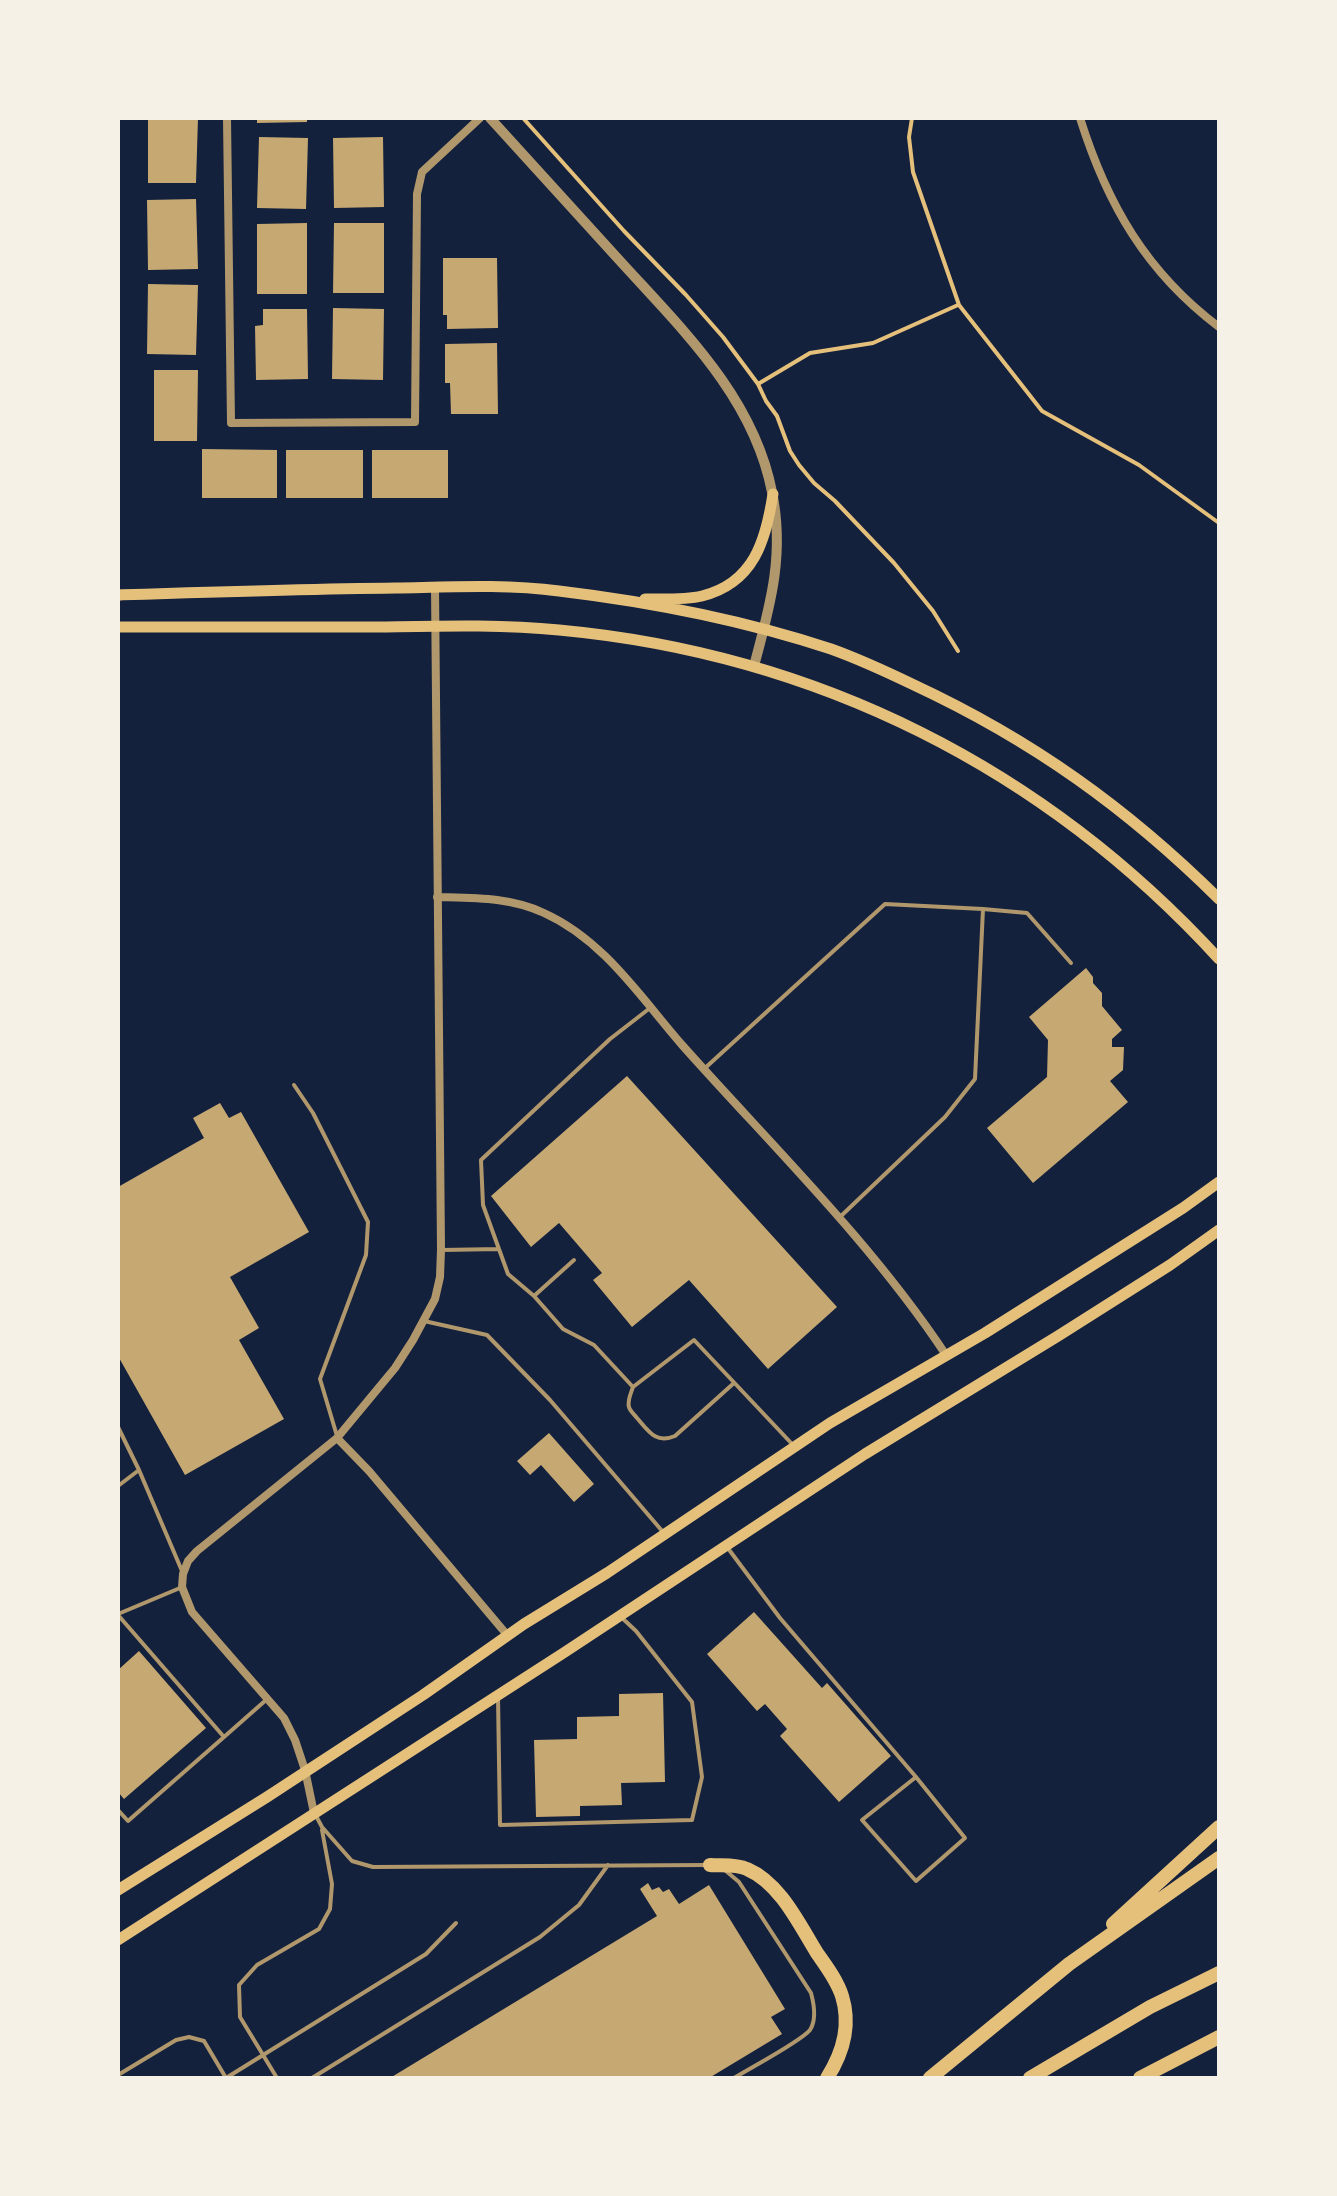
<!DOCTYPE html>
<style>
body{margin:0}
#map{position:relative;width:1337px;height:2196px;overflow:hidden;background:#14213d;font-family:Barlow,sans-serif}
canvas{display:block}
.frame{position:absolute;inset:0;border:120px solid #f6f1e7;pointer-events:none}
</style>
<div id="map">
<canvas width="1337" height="2196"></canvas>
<div class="frame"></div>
</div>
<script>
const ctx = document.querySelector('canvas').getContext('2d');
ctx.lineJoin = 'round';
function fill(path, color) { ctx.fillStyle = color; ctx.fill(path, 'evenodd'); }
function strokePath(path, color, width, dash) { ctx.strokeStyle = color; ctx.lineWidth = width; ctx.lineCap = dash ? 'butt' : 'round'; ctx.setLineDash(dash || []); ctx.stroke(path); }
const building = new Path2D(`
 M148 118H198L196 183H148Z
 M257 118H307V122L257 123Z
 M259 137 308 138 306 209 257 208Z
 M383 137 384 207 334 208 333 138Z
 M196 199 198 269 148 270 147 200Z
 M307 223V294H257V224Z
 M334 223H384V293H333Z
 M443 258H497L498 328 447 329V315H443Z
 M148 284 198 285 196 355 147 354Z
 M333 308 384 309 383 380 332 379Z
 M263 309H307L308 379 256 380 255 326 263 325Z
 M497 343 498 414H451L450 383H445V344Z
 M154 370H198L197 441H154Z
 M202 449 277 450V498H202Z
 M286 450H363V498H286Z
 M372 450H448V498H372Z
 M1086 968 1093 977V983L1102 993V1006L1122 1030 1112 1039V1047H1124L1123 1070 1110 1081 1128 1102 1033 1183 987 1128 1047 1077 1048 1040 1029 1017Z
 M627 1076 837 1307 768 1369 689 1280 632 1327 593 1280 602 1273 559 1223 531 1247 491 1196Z
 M220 1103 229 1118 241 1112 309 1232 230 1277 259 1328 239 1340 284 1419 185 1475 118 1356V1187L204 1138 193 1118Z
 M549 1433 594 1484 574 1502 541 1465 530 1475 517 1461Z
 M754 1612 822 1688 827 1683 891 1756 839 1802 780 1736 787 1729 765 1704 757 1711 707 1654Z
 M139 1651 206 1728 124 1799 118 1792V1670Z
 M663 1693 665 1782 621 1783 622 1805 580 1806V1816L536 1817 534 1740 577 1739V1717L619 1716V1694Z
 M648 1883 652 1890 659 1887 663 1892 669 1889 679 1904 709 1885 785 2009 771 2017 782 2034 709 2078H390L657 1916 640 1889Z`);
const path = new Path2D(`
 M523 118 624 231 686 295 723 337 758 384 766 401 777 416 790 451 799 465 814 483 835 501 894 563 933 611 958 651
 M912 118 909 137 913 172 959 305 1042 411 1139 465 1219 523
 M758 384 810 353 873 343 958 305`);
const service = new Path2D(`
 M983 909 1027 913 1071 963
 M650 1008 610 1039 481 1160 483 1205 508 1274 534 1296 563 1329 594 1345 633 1387 694 1340 793 1445
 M704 1069 885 904 983 909 975 1079 945 1117 841 1216
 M294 1085 313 1113 368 1222 366 1255 320 1379 337 1436
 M442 1250 499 1249
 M534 1296 574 1260
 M424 1321 487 1335 550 1400 663 1532
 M633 1387C631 1393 627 1401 629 1407 630 1411 634 1414 637 1418 649 1432 656 1444 675 1436L734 1383
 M118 1427 139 1470 182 1571
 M118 1486 139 1470
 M727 1547 780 1618 916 1777 862 1820 916 1881 965 1838 916 1777
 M118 1614 180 1588
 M118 1615 224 1737 266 1700
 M498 1697 500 1825 692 1820 702 1777 692 1702 636 1631 621 1617
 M118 1810 128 1821 224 1737
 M315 1814 322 1827 352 1861 373 1867 706 1865
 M726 1871 739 1882 811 1993C814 2004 817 2019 810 2030 800 2042 750 2068 734 2078
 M118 2075 176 2040 189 2037 204 2041 226 2078 426 1954 456 1923
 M277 2078 240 2017 239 1985 257 1965 319 1929 330 1909 332 1884 322 1830
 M312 2078 540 1937 579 1905 608 1865`);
const minor = new Path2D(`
 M227 118 231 423 415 422 417 194 422 172 480 118
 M1080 118C1107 204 1146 272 1219 327
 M437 897C474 898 510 897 544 913 604 940 641 998 683 1046 773 1147 871 1242 946 1355
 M337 1438 369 1471 508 1636
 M314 1813 305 1770 295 1740 284 1718 192 1612 182 1587 183 1574 188 1561 197 1551 337 1438 395 1368 413 1340 435 1299 440 1277 441 1250 435 587`);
const tertiary = new Path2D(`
 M490 118C534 166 577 214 621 262 683 330 754 398 772 492 785 555 770 606 754 666`);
const secondary = new Path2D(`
 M118 595C211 592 303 589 396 588 450 587 505 584 559 591 651 602 743 620 831 649 859 659 887 672 914 685 1032 740 1127 808 1219 899
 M645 599C662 599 685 600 702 596 754 583 766 540 773 494
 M118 627C205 627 291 627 378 627 438 626 499 624 559 630 817 654 1044 768 1219 959
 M118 1890 267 1797 423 1695 524 1624 607 1573 830 1423 985 1333 1183 1208 1219 1182
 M118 1940 565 1652 865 1454 1058 1336 1170 1265 1219 1230`);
const motorway = new Path2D(`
 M710 1865C721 1866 736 1864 747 1869 780 1883 799 1924 817 1953 826 1966 837 1980 842 1996 851 2025 843 2053 827 2078
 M1113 1924 1219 1827
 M930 2078 1069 1964 1219 1858
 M1030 2078 1150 2007 1219 1973
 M1140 2078 1219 2037`);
fill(building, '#c6a872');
strokePath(path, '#e5c07b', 4);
strokePath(service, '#b1986c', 4);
strokePath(minor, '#b1986c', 8);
strokePath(tertiary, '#b1986c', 10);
strokePath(secondary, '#e5c07b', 11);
strokePath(motorway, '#e5c07b', 14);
</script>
